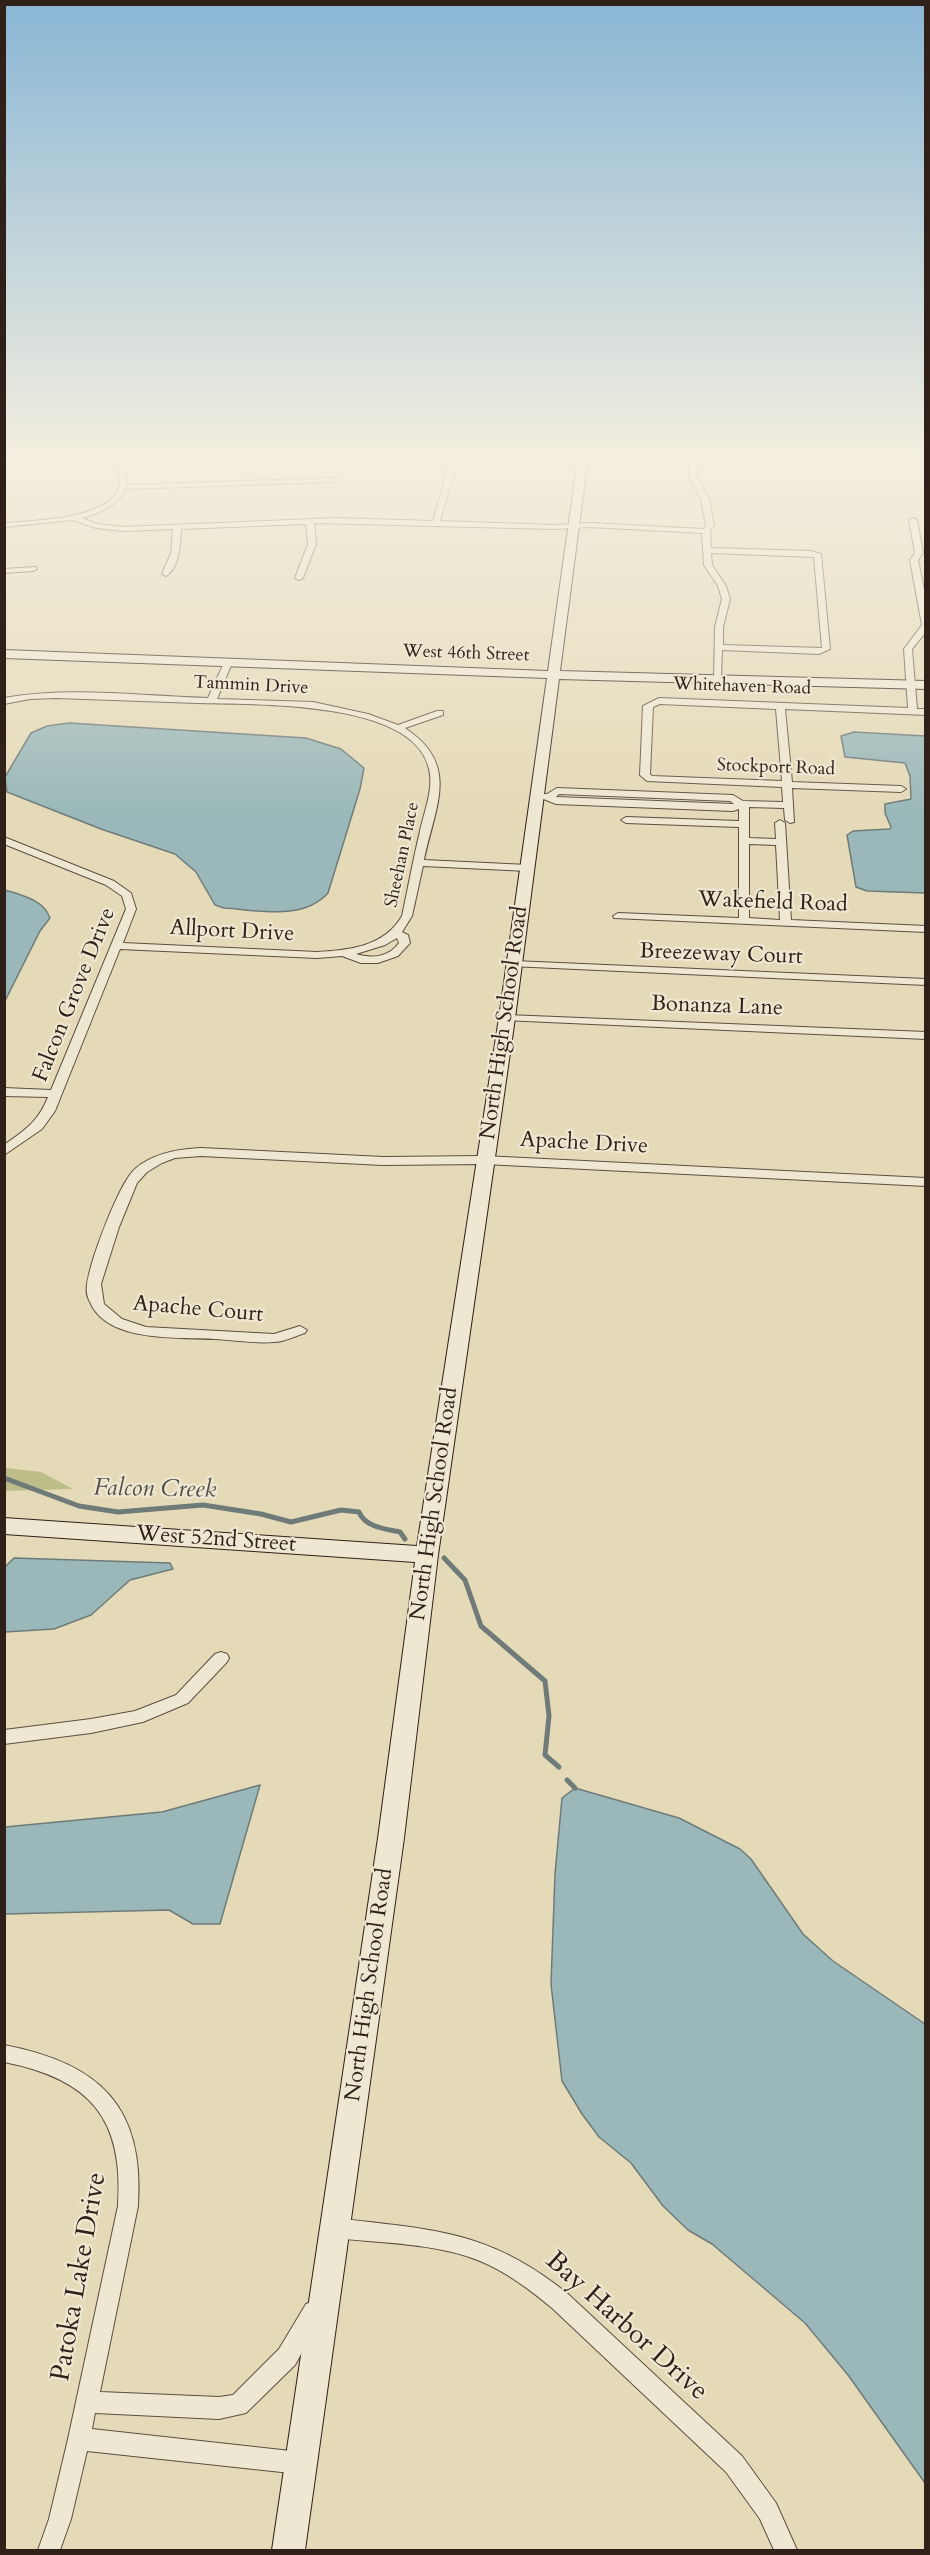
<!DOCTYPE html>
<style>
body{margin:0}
#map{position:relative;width:930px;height:2555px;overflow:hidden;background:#e5dab8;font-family:Cardo,serif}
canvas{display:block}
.frame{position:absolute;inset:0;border:6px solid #2f2019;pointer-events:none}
</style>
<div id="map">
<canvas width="930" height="2555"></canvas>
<div class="frame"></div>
</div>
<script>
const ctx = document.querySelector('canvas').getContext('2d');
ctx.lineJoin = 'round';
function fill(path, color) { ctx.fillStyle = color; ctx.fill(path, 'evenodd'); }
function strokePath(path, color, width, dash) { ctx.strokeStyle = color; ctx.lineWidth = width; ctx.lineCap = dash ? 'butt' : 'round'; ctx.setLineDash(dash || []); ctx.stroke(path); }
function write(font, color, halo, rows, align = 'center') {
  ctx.font = font + ' Cardo,serif'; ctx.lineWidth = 4.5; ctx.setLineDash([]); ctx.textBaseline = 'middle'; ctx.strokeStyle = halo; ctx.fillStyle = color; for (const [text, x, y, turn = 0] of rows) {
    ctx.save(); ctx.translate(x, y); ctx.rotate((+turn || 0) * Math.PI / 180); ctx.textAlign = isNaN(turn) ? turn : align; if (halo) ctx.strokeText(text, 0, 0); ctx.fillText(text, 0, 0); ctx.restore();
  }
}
const green = new Path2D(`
 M5 1468 41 1472 73 1489 5 1491Z`);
const water = new Path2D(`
 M69 723 306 738 341 749 364 768 360 789 328 893C303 921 258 910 224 908L215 905 196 872 175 854 101 829 7 792 5 777 31 733 47 726Z
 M854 732 925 736V893L867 891 856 887 847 835 853 831 890 829 891 827 885 813V804L911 799 910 776 905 763 845 757 841 736Z
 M5 890C21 895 44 900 50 918L40 931 5 1001Z
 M14 1558 170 1563 173 1569 130 1580 91 1615 54 1629 5 1632V1567Z
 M260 1785 220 1924H193L169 1910 5 1914V1827L162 1812Z
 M575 1788 679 1818 740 1849 751 1859 803 1934 833 1961 925 2024V2483L848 2375 805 2323 712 2244 688 2230 663 2206 631 2163 599 2137 582 2114 562 2081 551 1984 555 1874 562 1798Z`);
const stream = new Path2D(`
 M4 1478 79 1506 118 1512 203 1505 261 1514 291 1522 341 1510 359 1512C365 1527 385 1529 400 1532L405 1539
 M444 1558 465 1580 481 1626 545 1681 549 1716 545 1755 559 1767
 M567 1780 575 1788`);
const street = new Path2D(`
 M115 457H123L127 485 333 478 337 480 333 482 126 489C116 506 101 513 82 518L97 524 123 527 337 518 433 521 451 457H459L440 521 554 525 590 523 704 529 706 525 701 499 689 476V457H697V476L709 499 714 525 710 531 711 548 811 551 821 554 830 649 819 654 722 650 721 678 714 680 715 627 722 599 718 586 704 565 702 533 590 527 554 529 314 523 316 544 303 578 299 580 295 578 308 544 306 524 181 529C180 544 180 568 166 576L162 574 171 553 173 529 123 531 96 528 73 520 4 527V523C32 521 106 519 118 490 122 481 117 467 115 457ZM711 553 814 557 822 648 723 645V627L730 599 726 586 712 565Z
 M913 518 917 520 923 553 918 560 926 599V632L912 649 917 709H926V715L785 709 792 782 901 786 906 789 901 792 792 788 794 822 790 823 785 820 784 808 749 807V838L776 839 775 823 780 820 785 823 791 920 926 926V932L614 918 613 916 618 913 739 918V827L626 823 621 820 626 817 739 821V809L733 811 556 804 541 798V794H547L557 788 733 795 743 801 783 802 782 787 647 781 640 775 643 706 659 698 908 708 904 649 922 625 910 560 915 553 909 520ZM660 704 776 709 782 781 652 776 650 774 653 707ZM559 794 730 801 734 804 556 797ZM749 844 776 845 780 920 749 918Z
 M36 567 37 569 33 571 4 573V569Z
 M228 660 232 663 217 699 313 702 368 714 398 725 437 711H443V715L405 728C461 765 435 806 424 860L528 865 533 868 528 871 423 866 412 916 402 932 408 935 410 943 398 956 378 963H361L342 956 317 958 120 949 55 1111 42 1129 4 1155V1145C25 1130 38 1122 48 1097L4 1096V1088L51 1090 126 909 122 896 106 885 4 844V837L114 881 131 893 136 909 123 943 317 952C349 950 384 947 402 916 408 888 413 860 420 831 424 812 434 789 429 769 414 699 252 705 197 703 150 701 103 700 56 698L30 699 4 704V698C69 686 142 696 208 698L224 663ZM397 938 399 943C389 957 372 959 356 954L385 945Z
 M514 961 926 979V985L510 966V962Z
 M507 1015 926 1032V1039L503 1020 501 1018Z
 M201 1148 383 1157 484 1156 926 1178V1186L484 1164 383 1165 201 1156 175 1158 162 1163 147 1172 137 1183 119 1227 101 1284 104 1304 122 1319 146 1327 274 1334 300 1326 307 1330 305 1333C295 1336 284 1342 274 1342 255 1344 234 1340 215 1339 179 1337 107 1343 90 1302 87 1297 86 1290 87 1285 90 1261 119 1182 136 1168 154 1153 179 1149 201 1148Z
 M221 1652 227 1654 229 1658 227 1662 188 1703 143 1722 91 1733 4 1744V1730L91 1719 135 1711 176 1695 215 1654Z
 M4 2045C99 2063 145 2106 138 2206L100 2392 219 2397 233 2395 279 2349 306 2304 314 2301 322 2304 325 2311 295 2365 246 2413 219 2419 95 2413 92 2429 300 2452 308 2455 311 2463 308 2471 300 2474 87 2451 71 2519 60 2550H38L49 2519 68 2439 118 2206C124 2118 90 2079 4 2062Z
 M335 2218C432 2230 488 2229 568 2294L742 2456 776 2503 797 2550H774L760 2519 726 2472 552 2308C530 2290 507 2272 480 2261 435 2243 382 2243 335 2238L328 2235 325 2228 328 2221Z`);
const secondary = new Path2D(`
 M578 457H588L560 671 926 681V689L559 679 515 1018 438 1555 404 1838 305 2550H272L378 1838 415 1562 4 1534V1518L417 1546 499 1018 547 678 4 658V650L548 671Z`);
const farStreetnames = [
 ["West 46th Street",466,654,2],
 ["Tammin Drive",251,686,3],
 ["Whitehaven Road",742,687,2],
 ["Stockport Road",776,768,2],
 ["Sheehan Place",403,855,-78]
];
const streetNames = [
 ["Wakefield Road",773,903,2],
 ["Allport Drive",232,932,3],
 ["Breezeway Court",721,955,2],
 ["Falcon Grove Drive",75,995,-68],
 ["Bonanza Lane",717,1007,2],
 ["North High School Road",505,1023,-82],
 ["Apache Drive",584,1144,3],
 ["Apache Court",198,1310,5],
 ["North High School Road",435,1504,-82],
 ["West 52nd Street",216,1540,4],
 ["North High School Road",370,1985,-82]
];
const waterNames = [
 ["Falcon Creek",155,1490,1]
];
const nearStreetnames = [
 ["Patoka Lake Drive",80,2277,-80],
 ["Bay Harbor Drive",626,2327,42]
];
fill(green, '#bcbd89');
fill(water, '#9ab8b9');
strokePath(water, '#6f7b79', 1.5);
strokePath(stream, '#6f7b79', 5);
strokePath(street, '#5c4e41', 2);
strokePath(secondary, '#2f2019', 2);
fill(street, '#eee7d1');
fill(secondary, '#eee7d1');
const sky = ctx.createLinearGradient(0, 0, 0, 815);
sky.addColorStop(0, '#89b6d5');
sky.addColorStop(0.56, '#f3eedf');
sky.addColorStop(1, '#f3eedf00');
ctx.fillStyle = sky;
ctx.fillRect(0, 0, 930, 815);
write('18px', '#2f2019', '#eee7d1', farStreetnames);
write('22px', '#2f2019', '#eee7d1', streetNames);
write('italic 24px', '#4f4e49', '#eee7d1', waterNames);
write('27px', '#2f2019', '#eee7d1', nearStreetnames);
</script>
